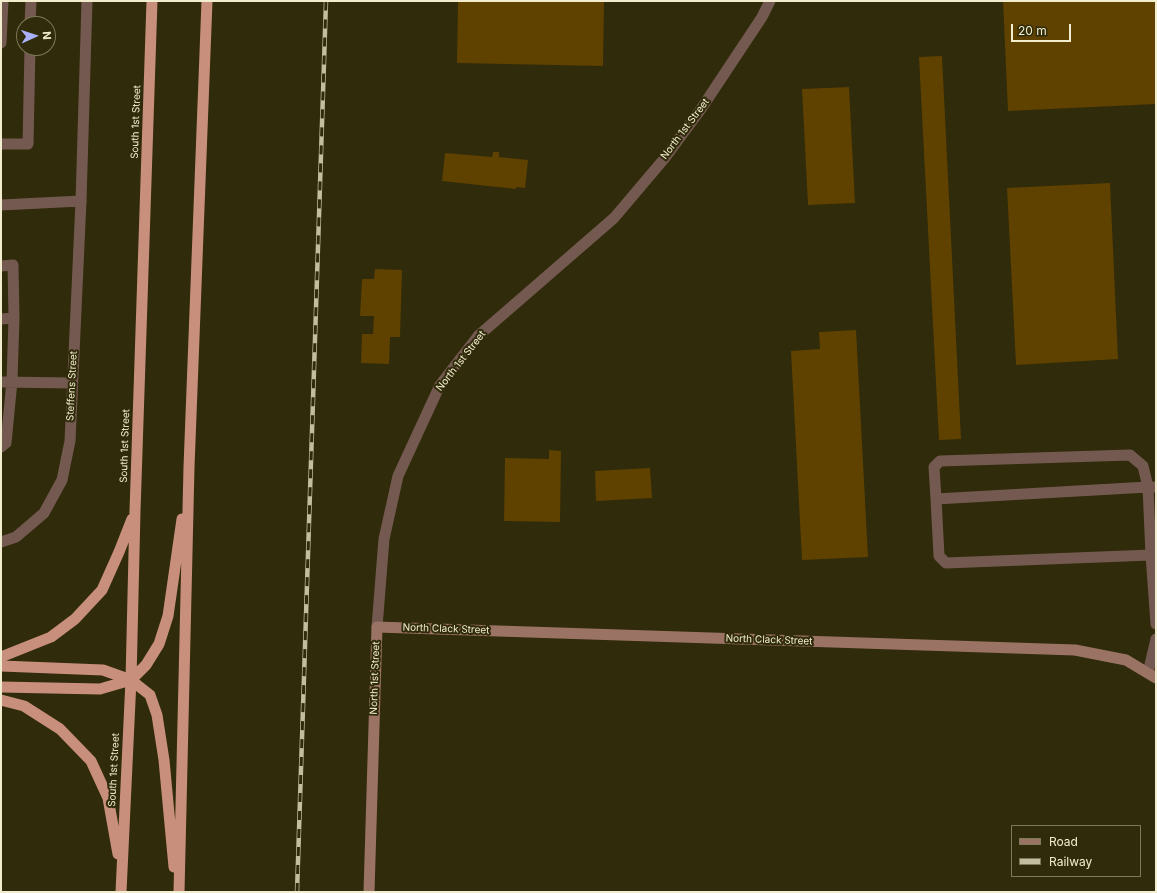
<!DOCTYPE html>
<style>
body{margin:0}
#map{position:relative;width:1157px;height:893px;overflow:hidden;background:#302b0a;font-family:Inter,sans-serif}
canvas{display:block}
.frame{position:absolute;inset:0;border:2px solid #f2edce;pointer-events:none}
.legend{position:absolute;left:1011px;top:825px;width:130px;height:52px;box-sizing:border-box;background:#302b0a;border:1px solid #7e7958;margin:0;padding:5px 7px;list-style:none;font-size:12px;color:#f2edce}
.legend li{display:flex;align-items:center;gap:8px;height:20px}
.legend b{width:20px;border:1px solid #7e7958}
.north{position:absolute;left:16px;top:16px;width:40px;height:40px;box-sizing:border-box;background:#302b0a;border:1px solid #7e7958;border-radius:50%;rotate:87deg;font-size:11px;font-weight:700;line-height:16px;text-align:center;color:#f2edce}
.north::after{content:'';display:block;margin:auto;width:14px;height:18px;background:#a9b0fc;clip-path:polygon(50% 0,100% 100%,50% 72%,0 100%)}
.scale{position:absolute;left:1011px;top:24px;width:60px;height:18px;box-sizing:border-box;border:2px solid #f2edce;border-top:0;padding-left:5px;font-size:12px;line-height:14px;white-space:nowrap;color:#f2edce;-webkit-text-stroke:3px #302b0a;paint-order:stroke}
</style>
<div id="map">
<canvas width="1157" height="893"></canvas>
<div class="frame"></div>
<ul class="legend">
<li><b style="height:5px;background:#9b7365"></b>Road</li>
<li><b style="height:5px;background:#c3be9f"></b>Railway</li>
</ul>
<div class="north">N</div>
<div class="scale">20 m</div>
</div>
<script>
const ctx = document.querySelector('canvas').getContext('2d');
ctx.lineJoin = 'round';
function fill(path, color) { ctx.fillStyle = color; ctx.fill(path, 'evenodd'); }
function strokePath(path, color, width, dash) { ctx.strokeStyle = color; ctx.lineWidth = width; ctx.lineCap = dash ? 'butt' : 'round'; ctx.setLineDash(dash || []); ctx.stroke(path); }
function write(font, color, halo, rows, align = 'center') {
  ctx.font = font + ' Inter,sans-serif'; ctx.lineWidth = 4; ctx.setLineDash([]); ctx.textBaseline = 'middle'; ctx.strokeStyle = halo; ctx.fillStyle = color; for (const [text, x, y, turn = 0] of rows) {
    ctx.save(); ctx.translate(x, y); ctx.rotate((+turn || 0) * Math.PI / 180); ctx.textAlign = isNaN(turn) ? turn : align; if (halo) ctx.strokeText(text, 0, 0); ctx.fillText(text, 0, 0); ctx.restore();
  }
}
const building = new Path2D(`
 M458 1H604L603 66 457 63Z
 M1003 1H1156V104L1008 111Z
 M942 56 961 439 939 440 919 57Z
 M849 87 855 203 808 205 802 89Z
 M493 152H499V157L528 160 525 188 516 187V189L442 181 445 153 492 157Z
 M1110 183 1118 359 1016 365 1007 188Z
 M375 269 402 270 400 337H390L389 364 361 363 362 334H373L374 316H360L362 279H374Z
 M856 330 868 557 802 560 791 351 820 349 819 332Z
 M549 450 561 451 560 522 504 521 505 458 549 459Z
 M650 468 652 498 596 501 595 471Z`);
const service = new Path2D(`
 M30 24 31 1
 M1 43 3 1
 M1 144H28L30 48
 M81 201 87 1
 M1 266 13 265 14 318 12 381 6 443 1 447
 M1 319 14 318
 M1 382 72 383
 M936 499 934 467 940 461 1130 455 1143 466 1148 487H1156
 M1151 555 946 563 939 556 936 499 1148 487 1151 555 1156 624
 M1148 673 1156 639`);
const minor = new Path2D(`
 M1 205 81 201 70 441 62 480 44 513 16 537 1 542`);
const tertiary = new Path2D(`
 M377 627 384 539 398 476 440 385 478 336 614 218 664 159 701 109 762 17 770 1`);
const secondary = new Path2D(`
 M369 892 377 627 1075 650 1126 660 1156 678`);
const trunk = new Path2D(`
 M1 657 51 637 75 619 102 590 119 552 132 519
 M1 666 103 670 131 680 150 695 157 715 164 760 174 867
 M1 687 100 689 131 680 146 665 159 644 168 616 182 519
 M1 700 24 706 60 729 91 761 108 798 118 854
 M121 892 131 680 135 511 152 1
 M179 892 189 467 207 1`);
const rail = new Path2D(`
 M297 892 326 1`);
const streetNames = [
 ["South 1st Street",136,122,-88],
 ["North 1st Street",685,129,-53],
 ["North 1st Street",461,361,-52],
 ["Steffens Street",72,386,-87],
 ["South 1st Street",125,446,-88],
 ["North Clack Street",446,629,2],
 ["North Clack Street",769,640,2],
 ["North 1st Street",375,678,-88],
 ["South 1st Street",114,770,-87]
];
fill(building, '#5f4100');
strokePath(service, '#735950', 11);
strokePath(minor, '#735950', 11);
strokePath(tertiary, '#735950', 11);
strokePath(secondary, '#9b7365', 11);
strokePath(trunk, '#c88f7c', 11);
strokePath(rail, '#c3be9f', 4.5);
strokePath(rail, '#302b0a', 3, [9]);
write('10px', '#f2edce', '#302b0a', streetNames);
</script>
